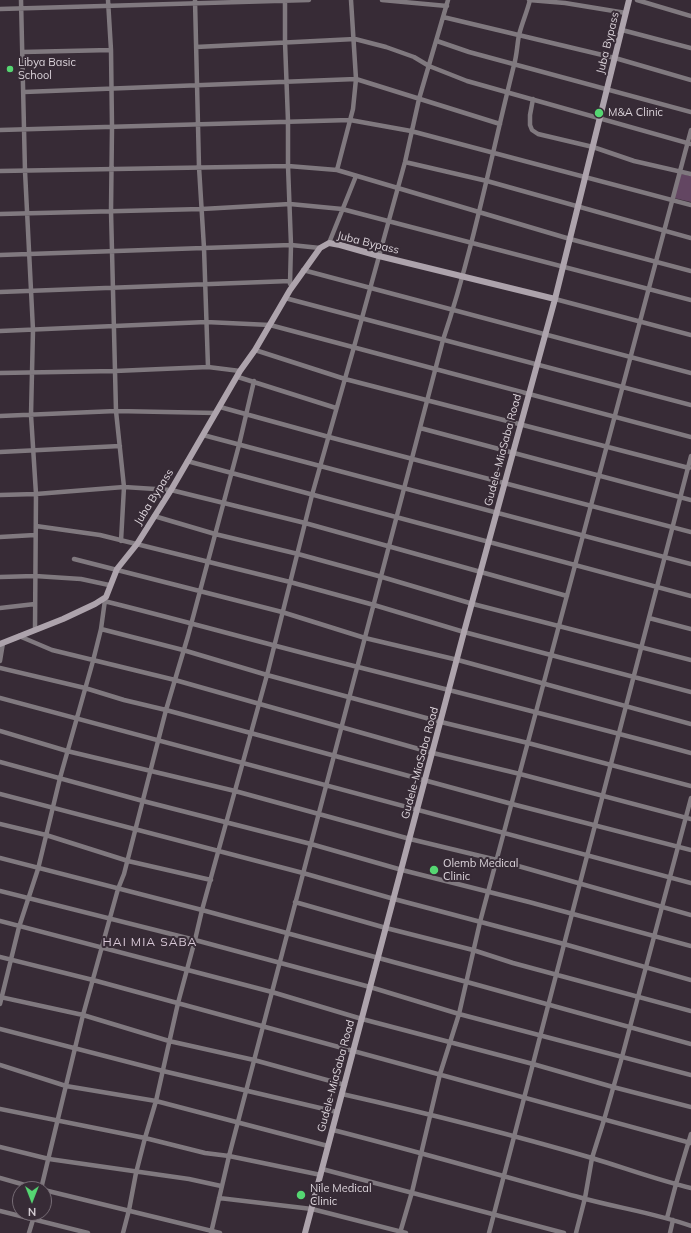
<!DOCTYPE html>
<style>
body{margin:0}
#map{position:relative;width:691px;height:1233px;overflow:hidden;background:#372b36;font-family:Mulish,sans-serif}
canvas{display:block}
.north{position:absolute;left:12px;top:1181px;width:40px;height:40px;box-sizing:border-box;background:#372b36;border:1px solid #796f78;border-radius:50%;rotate:180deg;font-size:11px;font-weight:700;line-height:16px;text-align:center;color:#dcd4db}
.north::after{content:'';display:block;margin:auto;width:14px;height:18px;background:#55d672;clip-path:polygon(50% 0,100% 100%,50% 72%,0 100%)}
</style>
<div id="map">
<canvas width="691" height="1233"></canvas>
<div class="north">N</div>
</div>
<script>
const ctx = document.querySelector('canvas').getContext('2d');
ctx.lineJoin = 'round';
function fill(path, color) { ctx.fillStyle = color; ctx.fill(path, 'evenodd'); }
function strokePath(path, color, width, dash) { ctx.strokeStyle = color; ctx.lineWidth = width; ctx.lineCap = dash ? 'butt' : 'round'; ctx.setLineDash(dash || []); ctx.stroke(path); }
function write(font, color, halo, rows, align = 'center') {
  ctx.font = font + ' Mulish,sans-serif'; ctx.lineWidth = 4; ctx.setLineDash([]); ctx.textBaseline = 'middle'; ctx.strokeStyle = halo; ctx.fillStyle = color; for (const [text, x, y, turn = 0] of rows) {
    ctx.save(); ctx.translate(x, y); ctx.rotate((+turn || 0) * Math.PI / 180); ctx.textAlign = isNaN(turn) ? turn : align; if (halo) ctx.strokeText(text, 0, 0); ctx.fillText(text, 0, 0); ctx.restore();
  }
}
const green = new Path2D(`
 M681 174 691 176V202L674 198Z`);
const street = new Path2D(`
 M21 0 25 171 33 330 31 415 36 494 35 630
 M108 0 111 50 112 127 111 211 116 411 124 487 121 541
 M195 0 199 167 204 248 208 367
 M382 0 447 6
 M529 0 565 3 626 13
 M637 0 691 16
 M285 2V42L288 121V166L291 245 290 284
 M0 9 309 0
 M443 17 615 58 691 80
 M622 30 691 48
 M437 41 469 52 691 112
 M196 47 355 39 386 47 414 57 429 66 467 81 691 144
 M23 52 111 50
 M24 92 356 79 500 124
 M533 99 530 115V125L532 130 538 134 593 147 634 161 691 174
 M0 130 350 120 411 131 691 205
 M405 162 487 181 691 238
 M337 170 353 109 356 79 351 0
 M0 171 288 166 337 170 570 239 691 271
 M0 214 202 209 290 204 342 209 691 300
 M329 243 356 176
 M0 255 291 245 320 248
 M303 270 691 373
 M0 292 290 281
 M285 298 691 405
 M555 299 691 335
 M0 331 206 322 270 325 691 437
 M255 350 345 379 689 468
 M0 373 115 371 208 367 240 371
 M238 377 336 408
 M220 407 329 437 691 532
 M0 416 116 411 216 413
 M420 428 691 500
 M203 435 691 564
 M0 452 120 446
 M187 461 691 596
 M0 495 36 494 124 487 171 490 305 523 567 596
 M154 516 215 534 298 554 382 577 473 604 691 660
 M36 526 100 535 290 582 374 605 464 632 691 692
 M0 537 35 535
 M74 559 282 612 365 638 458 660 691 724
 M0 577 35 576 81 579 109 585
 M104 601C189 622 273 646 358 667 469 695 580 723 691 753
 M0 608 35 604
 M649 618 691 629
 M101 629 183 650 267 675 441 722 528 743 691 786
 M19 636 52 650 175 680 433 753 520 774 691 819
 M0 661 3 643
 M0 668 85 688 124 700 166 710 512 804 691 850
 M0 698 691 883
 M0 731 67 751 235 791 410 839 497 860 691 915
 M0 762 143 801 311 844 402 870 529 902 691 946
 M0 794 303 873 394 899 564 944 691 980
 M0 824 46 835 128 861 211 880
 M0 858 202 910 467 982 691 1044
 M0 891 195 940 370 987 459 1014 691 1075
 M295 902 386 928 473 950 513 963 691 1011
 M0 921 272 992 362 1019 533 1064 613 1087 691 1107
 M0 957 93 980 691 1143
 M0 997 83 1015 169 1041 254 1060 345 1085
 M0 1004 19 927 38 869 60 778 93 661 101 629 105 600
 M0 1029 163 1071 337 1112
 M0 1065 66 1086 156 1101 328 1146
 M342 1094C426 1113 510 1134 592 1158 625 1168 657 1180 691 1188
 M0 1109 145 1138 205 1153 229 1156 321 1175
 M333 1130C416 1151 499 1175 582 1198 618 1208 655 1213 691 1226
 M0 1147 49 1159 189 1179 221 1186
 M322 1169 564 1233
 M0 1178 39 1189
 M41 1189 83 1015 118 889 124 874 166 710 188 636 239 445 254 381
 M44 1190 220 1233
 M219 1198 312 1209 406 1233
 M0 1211 88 1233
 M667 1218 676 1184 691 1134
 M29 1233 35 1213
 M123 1233 129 1210 136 1173 145 1138 156 1101 178 1003 195 940 202 910 267 675 312 495 354 347 405 162 419 99 448 0
 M211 1233 229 1156 443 340C473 250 491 157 514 65 517 55 517 45 519 35 522 23 527 12 530 0
 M400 1233 412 1192 440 1074 459 1014 480 922 691 130
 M489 1233 691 456
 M576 1233 585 1198 592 1158 604 1120 622 1057 691 798
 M670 1233 673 1220`);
const secondary = new Path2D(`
 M0 644 63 619 95 604 106 597 117 569 137 544 171 490 240 371 255 350 290 290 320 248 329 243 340 245 379 256 555 299
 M305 1233 464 632 555 299 629 0`);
const markers = [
 [10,69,4,"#55d672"],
 [599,113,5,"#55d672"],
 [434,870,5,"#55d672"],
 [301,1195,5,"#55d672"]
];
const streetNames = [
 ["Juba Bypass",608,43,-76],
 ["Juba Bypass",368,243,14],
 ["Gudele-MiaSaba Road",503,450,-75],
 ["Juba Bypass",154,497,-58],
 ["Gudele-MiaSaba Road",420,763,-75],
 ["Gudele-MiaSaba Road",336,1076,-75]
];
const poiNames = [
 ["Libya Basic",18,63],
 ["School",18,76],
 ["M&A Clinic",608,113],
 ["Olemb Medical",443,864],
 ["Clinic",443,877],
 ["Nile Medical",310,1189],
 ["Clinic",310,1202]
];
const neighbourhoodNames = [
 ["HAI MIA SABA",150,942]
];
fill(green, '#634662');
strokePath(street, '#80797f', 4.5);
strokePath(secondary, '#ada3ac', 6);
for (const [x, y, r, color] of markers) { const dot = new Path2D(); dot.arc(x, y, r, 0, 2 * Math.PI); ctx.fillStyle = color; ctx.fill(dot); strokePath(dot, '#372b36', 1.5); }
write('11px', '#dcd4db', '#372b36', streetNames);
write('11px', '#dcd4db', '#372b36', poiNames, 'left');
ctx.letterSpacing = '1px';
write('12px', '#d8c8d7', '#372b36', neighbourhoodNames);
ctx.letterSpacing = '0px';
</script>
